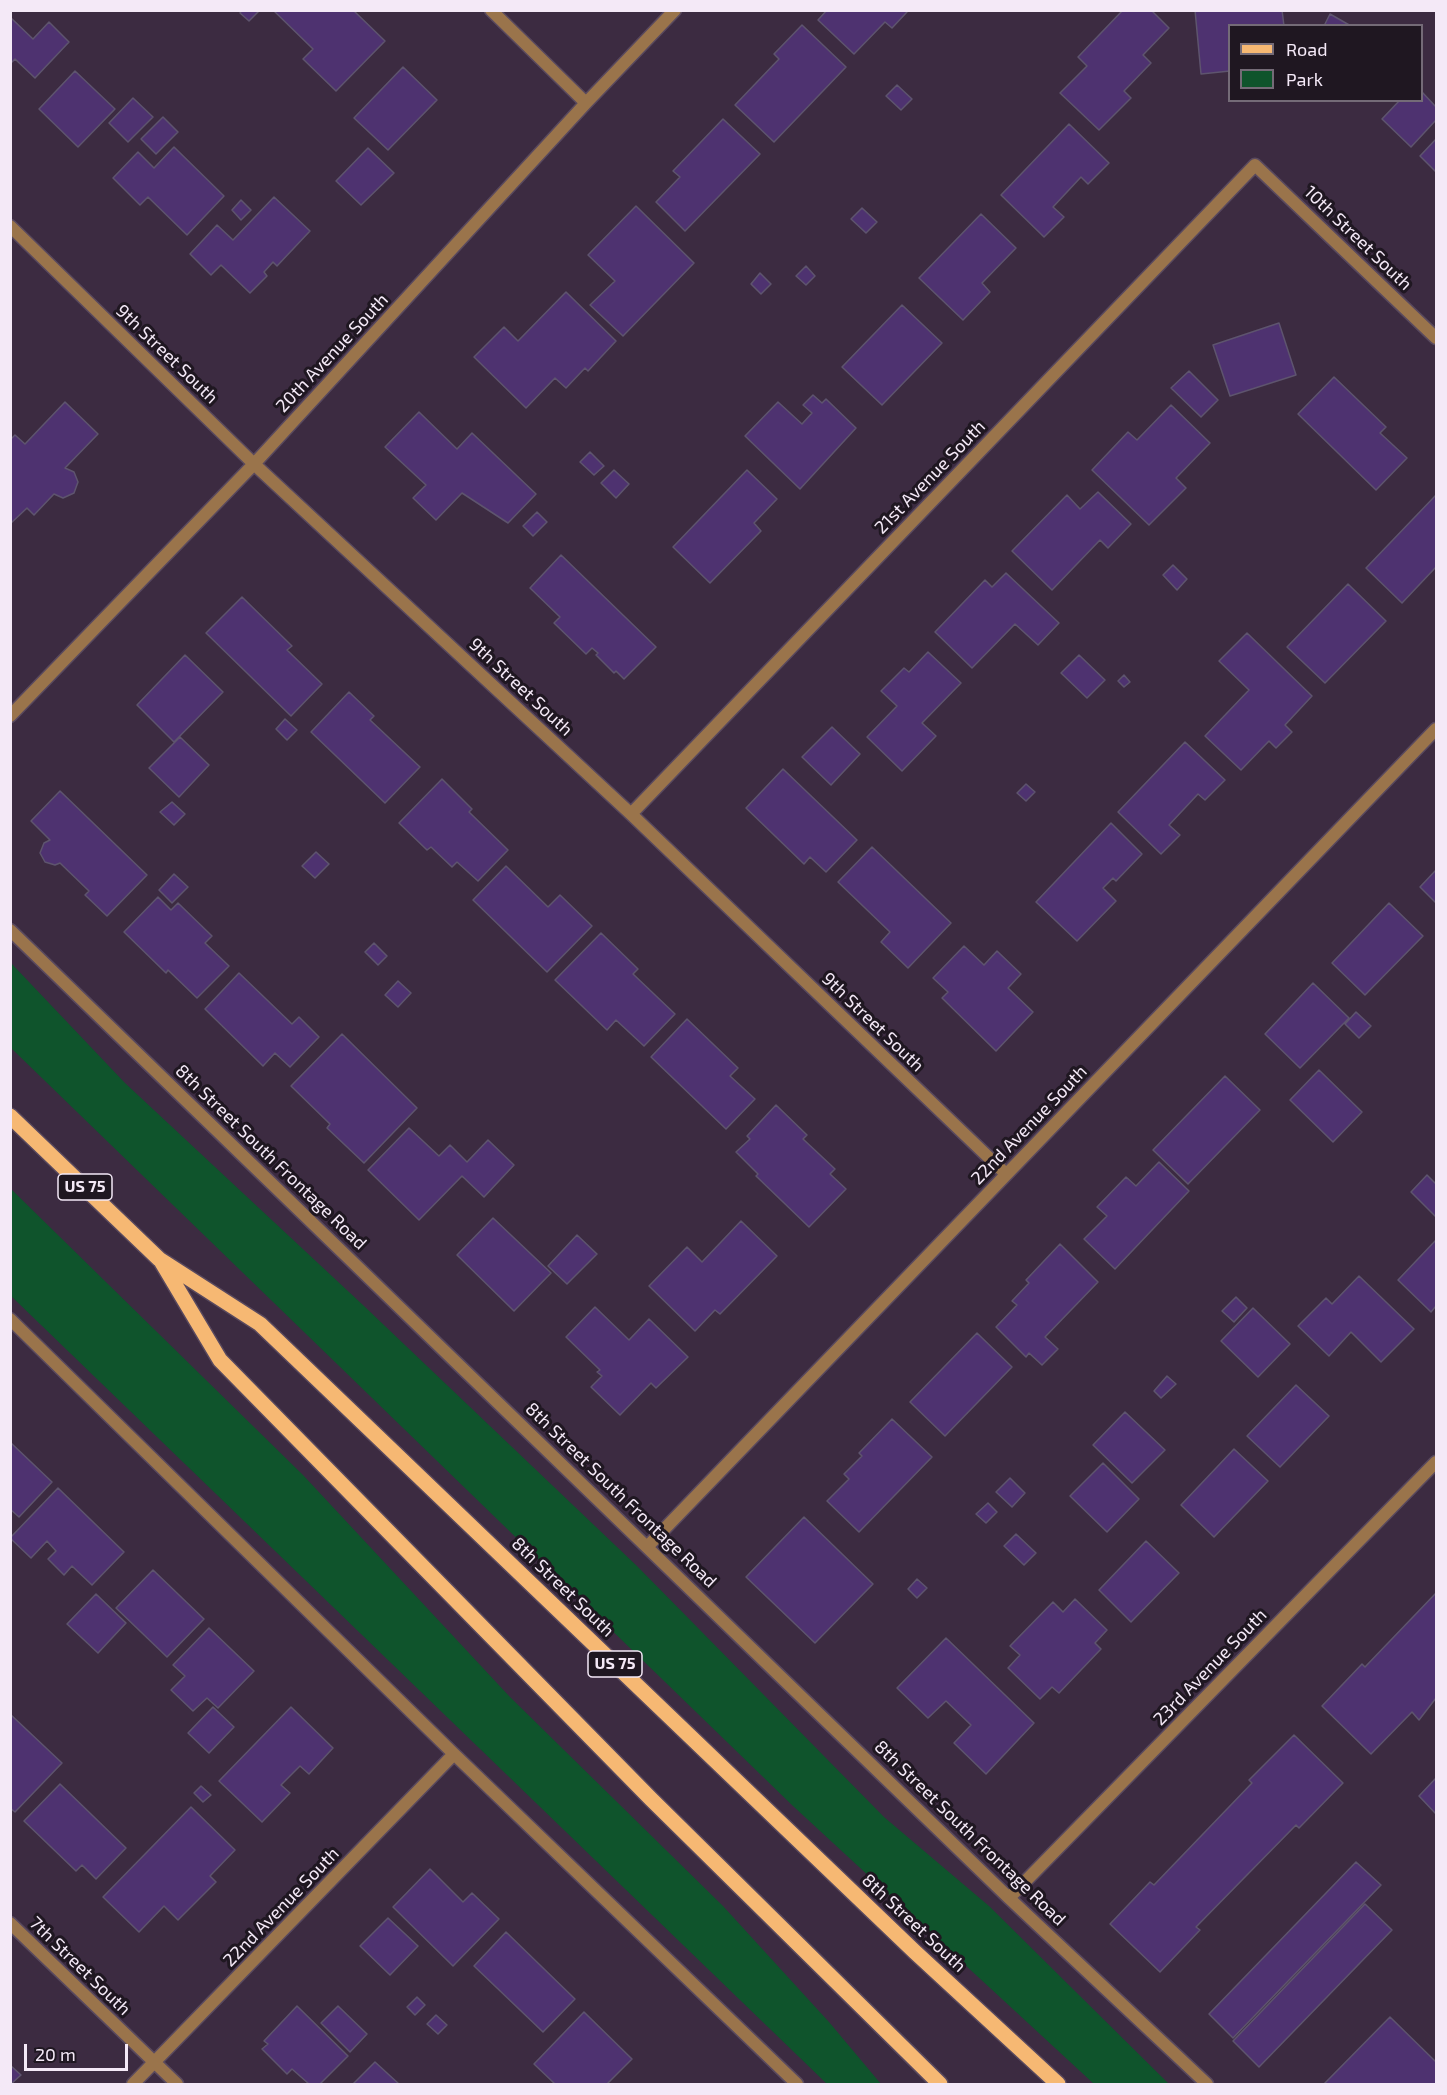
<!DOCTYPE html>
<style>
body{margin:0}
#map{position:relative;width:1447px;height:2095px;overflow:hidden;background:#3c2b41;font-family:"Exo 2",sans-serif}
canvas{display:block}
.frame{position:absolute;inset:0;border:12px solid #f4e9f7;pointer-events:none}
.legend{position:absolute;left:1228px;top:24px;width:195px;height:78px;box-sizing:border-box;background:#1f1721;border:2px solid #746b77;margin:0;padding:8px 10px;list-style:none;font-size:18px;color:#f4e9f7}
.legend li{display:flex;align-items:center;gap:12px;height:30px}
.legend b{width:30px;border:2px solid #746b77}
.scale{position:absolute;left:24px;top:2044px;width:104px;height:27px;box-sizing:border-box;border:3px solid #f4e9f7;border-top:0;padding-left:8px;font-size:18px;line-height:21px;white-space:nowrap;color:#f4e9f7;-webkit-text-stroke:4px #1f1721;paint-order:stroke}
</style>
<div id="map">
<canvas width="1447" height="2095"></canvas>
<div class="frame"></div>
<ul class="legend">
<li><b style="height:8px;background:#f6b873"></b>Road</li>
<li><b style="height:16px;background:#0f542c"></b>Park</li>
</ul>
<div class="scale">20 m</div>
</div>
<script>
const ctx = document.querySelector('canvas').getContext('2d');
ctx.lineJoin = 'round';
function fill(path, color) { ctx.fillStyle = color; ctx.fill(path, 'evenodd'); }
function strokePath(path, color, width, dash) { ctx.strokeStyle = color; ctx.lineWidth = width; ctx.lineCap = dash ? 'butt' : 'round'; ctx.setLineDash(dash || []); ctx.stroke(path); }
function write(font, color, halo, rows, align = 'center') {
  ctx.font = font + ' "Exo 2",sans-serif'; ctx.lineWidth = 6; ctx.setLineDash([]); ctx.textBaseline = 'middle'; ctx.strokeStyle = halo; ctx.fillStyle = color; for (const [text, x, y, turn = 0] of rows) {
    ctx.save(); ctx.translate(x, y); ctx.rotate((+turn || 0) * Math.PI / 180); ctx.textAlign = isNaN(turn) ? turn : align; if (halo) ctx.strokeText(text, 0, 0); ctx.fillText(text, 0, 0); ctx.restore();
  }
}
const green = new Path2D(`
 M11 963 125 1083 364 1306 637 1566 884 1817 989 1906 1169 2084H1094L793 1806 11 1048Z
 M11 1189 303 1475 510 1697 723 1906 829 2022 881 2084H827L11 1296Z`);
const building = new Path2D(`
 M242 10H258L259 11 249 21 240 13Z
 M273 10H353L385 41 336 91 303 59 313 49Z
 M827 10H906L907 12 892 28 885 22 854 54 818 20Z
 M1123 10H1151L1169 28 1143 55 1151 63 1124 91 1131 98 1099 130 1060 93 1087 66 1078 57Z
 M1195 10H1282L1284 26H1230V71L1201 74Z
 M1330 14 1351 26H1324Z
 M10 17 33 39 49 22 69 42 35 78 15 59 10 64Z
 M802 25 846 67 774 142 735 105 779 59 774 54Z
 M403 67 437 100 388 150 354 118Z
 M75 71 115 109 78 147 39 109Z
 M897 85 912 99 901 110 886 96Z
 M1422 92 1436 107V120L1411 147 1382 119 1400 100H1422Z
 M133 98 153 117 128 142 109 123Z
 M163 117 178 132 156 154 141 139Z
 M723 119 760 154 685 231 656 202 680 177 673 171Z
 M1069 124 1109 163 1088 184 1081 177 1053 207 1064 217 1044 237 1001 195Z
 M1436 139V172L1420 156Z
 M174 147 224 196 187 235 148 197 140 205 113 178 138 152 154 168Z
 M368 148 394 173 361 205 336 181Z
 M274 197 310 231 277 266 273 262 264 272 267 276 250 293 221 265 211 275 190 254 217 225 233 240Z
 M241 200 251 210 241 220 232 210Z
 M636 206 694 263 623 336 590 305 615 281 588 255Z
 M862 208 877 222 866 233 851 219Z
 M981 214 1016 248 982 283 990 292 963 320 919 278Z
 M806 266 815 276 806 285 796 276Z
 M760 273 771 284 761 294 751 284Z
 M566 292 616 341 588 371 585 368 566 388 555 378 526 408 474 357 504 327 518 341Z
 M902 305 942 343 882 405 842 367Z
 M1279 323 1296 375 1230 396 1213 345Z
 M1189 371 1218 400 1201 417 1171 388Z
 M1334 377 1386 427 1380 433 1407 458 1376 490 1298 414Z
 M813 395 822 403 826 399 856 428 800 489 745 436 778 402 802 424 812 413 803 405Z
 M65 402 98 434 65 468 74 472 78 482 74 493 63 498 54 494 34 515 27 508 10 524V440L15 435 25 444Z
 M1171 405 1210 443 1176 478 1186 488 1149 525 1092 470 1128 432 1137 440Z
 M419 412 457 449 472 433 536 494 508 523 462 493 436 520 413 498 426 485 385 447Z
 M590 452 604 466 594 475 580 462Z
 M614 470 629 484 616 498 601 483Z
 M747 470 777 499 754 523 761 531 710 583 673 547Z
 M1098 492 1131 524 1108 548 1100 540 1052 590 1012 551 1067 495 1080 509Z
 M1436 495V567L1402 603 1366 568Z
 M537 512 547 522 533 536 523 526Z
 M561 555 656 647 624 679 616 671 614 673 596 655 598 653 592 648 586 654 554 623 560 617 530 588Z
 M1173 565 1187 579 1177 590 1163 575Z
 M1006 573 1059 623 1038 645 1015 624 972 668 935 632 985 580 992 587Z
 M1348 584 1386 621 1325 683 1287 647Z
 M242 597 292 646 287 650 322 684 291 716 206 633Z
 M1247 633 1312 696 1285 725 1292 732 1276 748 1269 741 1241 770 1205 736 1249 690 1219 661Z
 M928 652 961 683 922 723 936 736 902 771 867 737 897 706 881 691 904 668 909 672Z
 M185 655 223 692 174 742 137 705Z
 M1079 655 1105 680 1087 698 1061 673Z
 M1124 675 1130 682 1124 687 1118 681Z
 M349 692 374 716 370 720 420 767 385 803 311 732Z
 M285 719 297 730 287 740 276 729Z
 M832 727 860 754 831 785 802 757Z
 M180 737 209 765 179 797 149 768Z
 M1185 742 1225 780 1205 800 1198 794 1169 825 1180 835 1161 854 1118 812Z
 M783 769 857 840 826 872 810 857 804 864 746 808Z
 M442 779 472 809 469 812 508 850 478 881 457 862 452 867 431 847 427 850 399 823Z
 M1026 784 1035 792 1026 801 1017 793Z
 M60 791 147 875 107 916 85 895 89 891 60 863 55 865 45 862 40 853 44 843 50 840 31 821Z
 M172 802 185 814 174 825 160 812Z
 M1111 823 1142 854 1116 881 1113 878 1103 888 1116 901 1077 941 1036 902Z
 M872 847 951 923 908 968 881 942 890 932 838 882Z
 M316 852 329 864 315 878 302 866Z
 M506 866 548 907 560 895 592 926 547 972 473 900Z
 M1436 870V903L1420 887Z
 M174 874 188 887 172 903 159 890Z
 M158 897 171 910 178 903 212 936 205 943 229 966 197 998 168 970 166 973 124 932Z
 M1389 903 1423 936 1365 995 1332 963Z
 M601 933 638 969 633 974 675 1014 644 1046 616 1020 607 1030 555 980Z
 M374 943 387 956 378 965 365 952Z
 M964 946 984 965 997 951 1021 974 1008 988 1033 1012 996 1051 942 998 948 992 933 978Z
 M239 973 292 1024 299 1017 319 1037 290 1067 275 1053 263 1066 205 1009Z
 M398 981 411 993 398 1007 385 995Z
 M1313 983 1349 1018 1300 1068 1265 1034Z
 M1356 1012 1371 1026 1359 1038 1345 1024Z
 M687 1019 738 1068 730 1076 755 1099 726 1129 651 1057Z
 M342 1034 417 1108 364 1163 327 1128 330 1124 291 1086Z
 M1319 1070 1362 1112 1333 1142 1290 1100Z
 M1225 1076 1260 1110 1188 1184 1153 1150Z
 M776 1105 807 1135 803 1139 835 1169 830 1174 846 1189 809 1227 756 1176 758 1174 736 1152 750 1139 747 1136Z
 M409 1128 439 1156 450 1145 467 1162 488 1140 514 1165 484 1197 462 1176 419 1220 368 1170Z
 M1159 1162 1189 1191 1115 1269 1084 1239 1107 1216 1097 1207 1126 1177 1136 1186Z
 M1427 1175 1436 1184V1217L1411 1192Z
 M493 1218 551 1273 514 1311 457 1255Z
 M741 1221 777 1256 720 1314 715 1310 695 1331 649 1286 687 1247 702 1262Z
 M577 1235 597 1254 567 1284 548 1266Z
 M1436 1240V1306L1431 1312 1398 1280Z
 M1060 1244 1098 1282 1045 1337 1058 1349 1042 1365 1029 1353 1026 1357 996 1327 1017 1305 1012 1301 1029 1283 1026 1280Z
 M1359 1276 1414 1329 1381 1362 1351 1332 1329 1356 1298 1326 1326 1298 1332 1304Z
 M1236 1297 1247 1308 1234 1322 1222 1311Z
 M595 1307 629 1340 649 1319 688 1357 656 1388 651 1383 620 1415 591 1387 602 1376 597 1372 600 1370 566 1337Z
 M1253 1308 1290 1344 1258 1377 1221 1341Z
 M977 1333 1012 1367 945 1436 910 1402Z
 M1167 1376 1176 1384 1161 1398 1154 1391Z
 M1296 1385 1329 1416 1280 1467 1247 1436Z
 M1125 1412 1165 1450 1132 1483 1093 1445Z
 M892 1419 932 1457 859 1532 827 1501 849 1479 844 1474 862 1456 859 1453Z
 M10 1442 52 1482 19 1517 10 1509Z
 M1234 1449 1268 1481 1214 1537 1181 1505Z
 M1103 1463 1139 1499 1107 1532 1070 1496Z
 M1010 1478 1025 1493 1012 1507 996 1492Z
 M58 1488 124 1552 92 1585 72 1566 64 1575 48 1559 56 1551 47 1541 31 1558 10 1538Z
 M988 1503 997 1512 986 1523 976 1514Z
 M804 1517 873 1584 815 1643 746 1577Z
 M1016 1534 1036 1553 1024 1565 1004 1546Z
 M1146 1541 1179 1573 1131 1622 1099 1590Z
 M153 1570 204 1619 167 1657 116 1608Z
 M917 1579 927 1588 917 1598 908 1589Z
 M1436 1593V1698L1419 1720 1412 1712 1371 1754 1322 1706 1362 1664 1365 1667Z
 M96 1594 126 1623 98 1653 67 1624Z
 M1075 1599 1107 1630 1095 1643 1101 1649 1059 1693 1052 1687 1040 1699 1008 1668 1020 1655 1010 1646 1053 1602 1063 1612Z
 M209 1628 254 1671 218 1708 207 1698 193 1711 171 1690 185 1676 173 1665Z
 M946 1638 1034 1723 986 1774 954 1743 971 1725 946 1701 928 1718 897 1688Z
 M213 1707 234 1727 209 1753 188 1733Z
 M291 1707 333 1748 309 1774 300 1766 281 1785 290 1793 262 1822 219 1781Z
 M10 1714 62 1763 15 1812 10 1808Z
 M1294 1735 1343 1783 1299 1828 1296 1825 1196 1927 1200 1930 1160 1972 1110 1924 1150 1882 1154 1885 1252 1783 1249 1780Z
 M1436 1778V1814L1419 1796Z
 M60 1784 126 1848 96 1879 82 1865 76 1871 24 1821Z
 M201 1786 211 1795 203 1802 194 1793Z
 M191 1807 235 1850 210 1876 216 1882 178 1920 164 1906 139 1932 103 1897Z
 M1356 1862 1381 1885 1233 2038 1209 2014Z
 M430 1869 463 1902 472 1893 499 1919 453 1966 393 1907Z
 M1365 1904 1392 1930 1259 2067 1233 2041Z
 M388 1918 418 1946 390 1975 360 1946Z
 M506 1932 575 1999 543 2032 474 1966Z
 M417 1997 425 2005 415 2015 407 2007Z
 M297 2006 348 2056 320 2084H309L292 2069 287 2074 262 2049 268 2044 264 2041Z
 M338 2006 367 2034 350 2052 321 2023Z
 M584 2012 632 2059 607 2084H555L534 2064Z
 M436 2015 447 2025 438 2034 427 2024Z
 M1390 2017 1436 2062V2084H1324Z
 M375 2062 399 2084H353Z
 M10 2065 21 2075 11 2084H10Z`);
const minor = new Path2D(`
 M491 10 586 103
 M10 226 254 464 631 814 1006 1174
 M10 716 254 464 586 103 675 10
 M631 814 1255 165 1436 338
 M10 930 1009 1898 1207 2084
 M10 1319 454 1754 797 2084
 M648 1546 1436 729
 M1009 1898 1436 1462
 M10 1923 177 2084
 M133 2084 454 1754`);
const primary = new Path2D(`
 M10 1116 159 1259 260 1324 915 1952 1058 2084
 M161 1261 220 1360 651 1799 940 2084`);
const shields = [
 [85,1187,54],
 [615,1664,54]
];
const shieldNames = [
 ["US 75",85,1187],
 ["US 75",615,1664]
];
const streetNames = [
 ["10th Street South",1358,238,44],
 ["20th Avenue South",332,353,-47],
 ["9th Street South",167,354,44],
 ["21st Avenue South",930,477,-46],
 ["9th Street South",521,687,43],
 ["9th Street South",873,1022,44],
 ["22nd Avenue South",1029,1125,-46],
 ["8th Street South Frontage Road",271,1157,44],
 ["8th Street South Frontage Road",621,1495,44],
 ["8th Street South",563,1587,44],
 ["23rd Avenue South",1210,1667,-46],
 ["8th Street South Frontage Road",970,1833,44],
 ["22nd Avenue South",281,1907,-46],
 ["8th Street South",914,1923,43],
 ["7th Street South",80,1966,44]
];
fill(green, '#0f542c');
fill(building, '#4e3270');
strokePath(building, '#5e546e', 1.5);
strokePath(minor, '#59495e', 15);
strokePath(primary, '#59495e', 18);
strokePath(minor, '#9a744b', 12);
strokePath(primary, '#f6b873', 15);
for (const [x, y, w] of shields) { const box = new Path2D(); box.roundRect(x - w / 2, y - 13, w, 26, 4.5); ctx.fillStyle = '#1f1721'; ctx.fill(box); strokePath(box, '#f4e9f7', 1.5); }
write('bold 16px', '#f4e9f7', null, shieldNames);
write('18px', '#f4e9f7', '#1f1721', streetNames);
</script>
